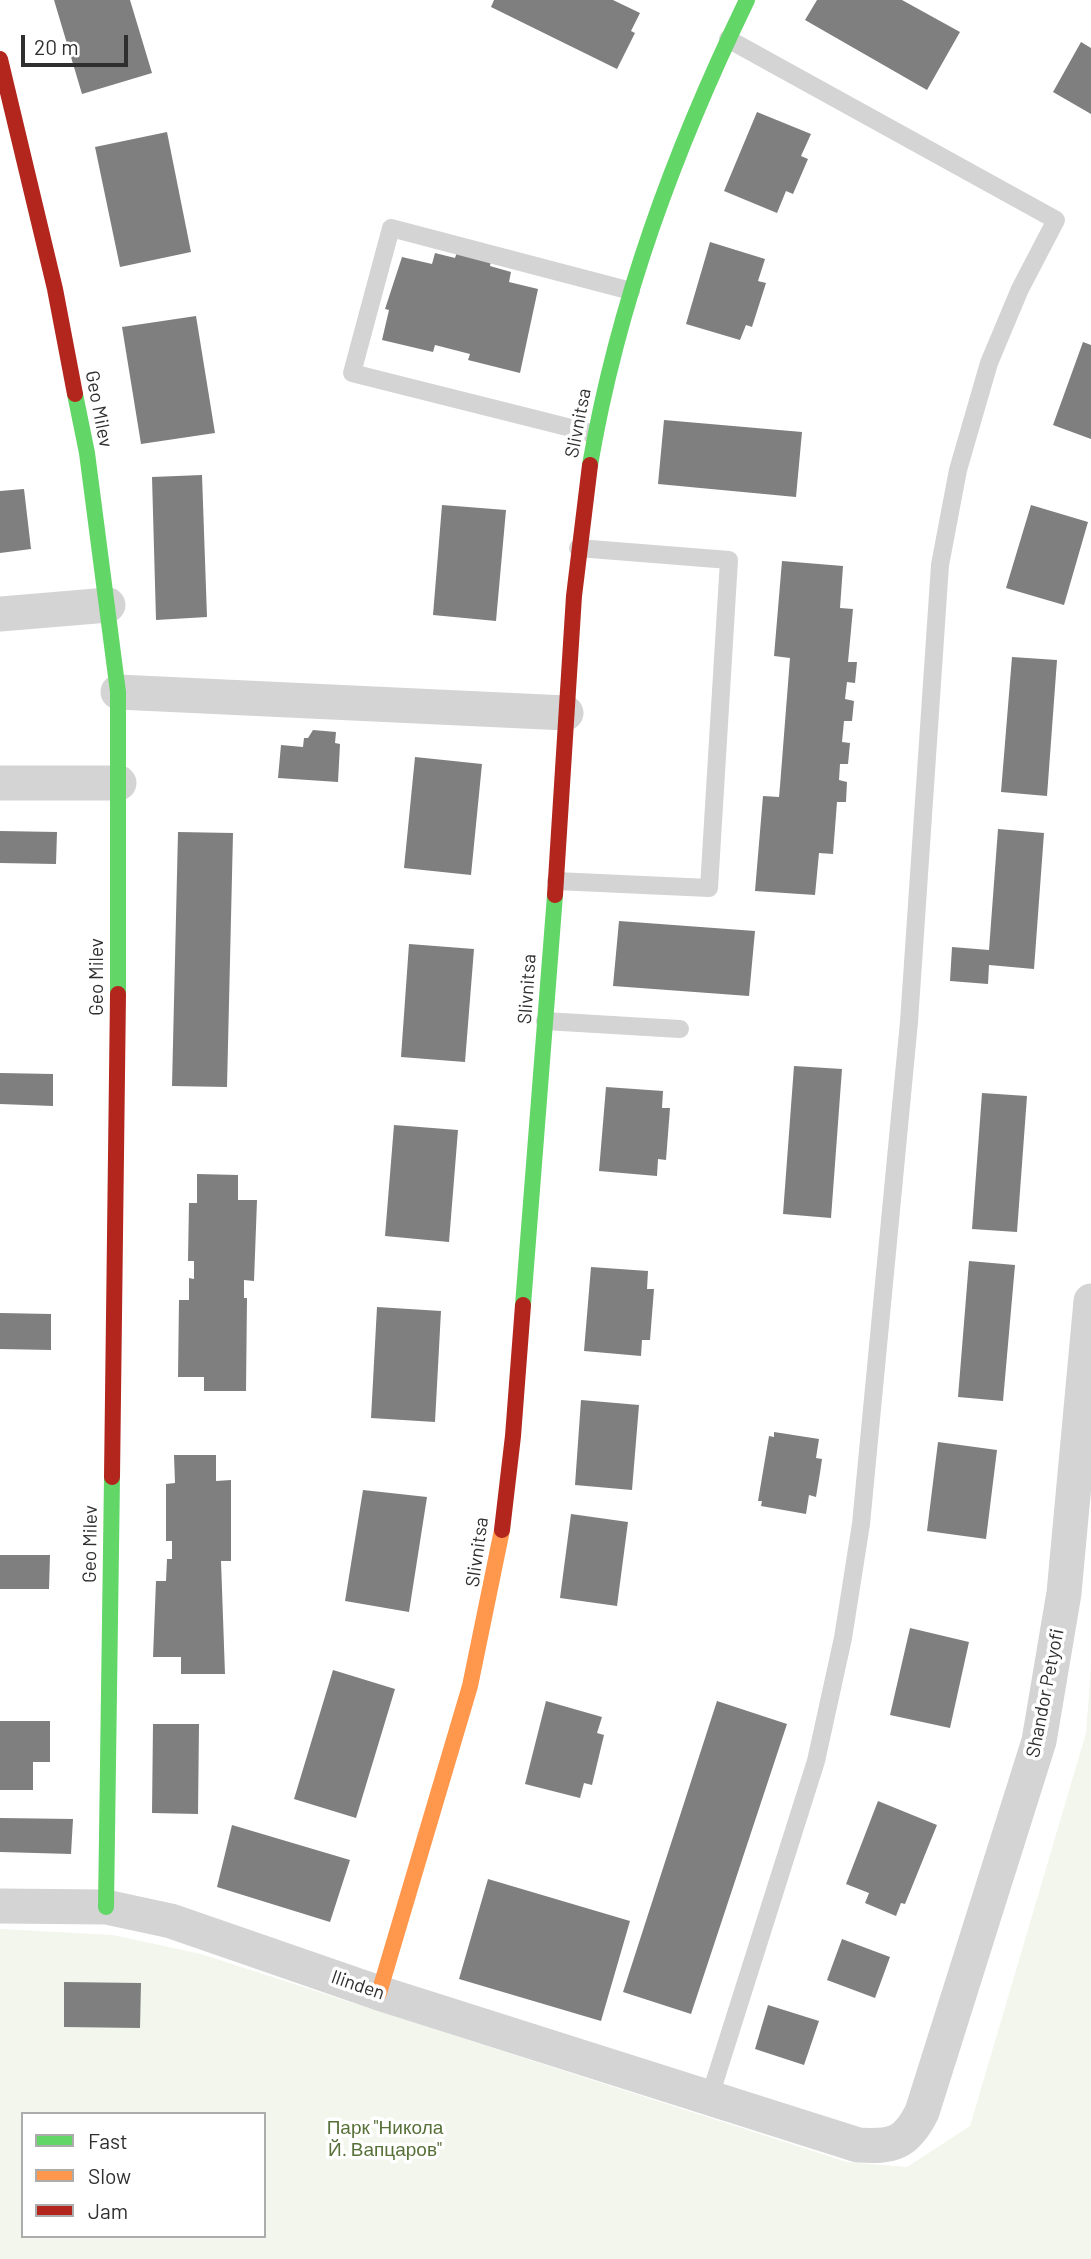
<!DOCTYPE html>
<meta charset="utf-8">
<style>
body{margin:0}
#map{position:relative;width:1091px;height:2259px;overflow:hidden;background:#fff;font-family:Barlow,sans-serif}
canvas{display:block}
.legend{position:absolute;left:21px;top:2112px;width:245px;height:126px;box-sizing:border-box;background:#fff;border:2px solid #acacac;margin:0;padding:9px 12px;list-style:none;font-size:21px;color:#2f2f2f}
.legend li{display:flex;align-items:center;gap:14px;height:35px}
.legend b{width:35px;border:2px solid #acacac}
.scale{position:absolute;left:21px;top:35px;width:107px;height:32px;box-sizing:border-box;border:4px solid #2f2f2f;border-top:0;padding-left:9px;font-size:21px;line-height:24px;white-space:nowrap;color:#2f2f2f;-webkit-text-stroke:5px #fff;paint-order:stroke}
</style>
<div id="map">
<canvas width="1091" height="2259"></canvas>
<ul class="legend">
<li><b style="height:9px;background:#63d668"></b>Fast</li>
<li><b style="height:9px;background:#ff974d"></b>Slow</li>
<li><b style="height:9px;background:#b3261e"></b>Jam</li>
</ul>
<div class="scale">20 m</div>
</div>
<script>
const ctx = document.querySelector('canvas').getContext('2d');
ctx.lineJoin = 'round';
function fill(path, color) { ctx.fillStyle = color; ctx.fill(path, 'evenodd'); }
function strokePath(path, color, width, dash) { ctx.strokeStyle = color; ctx.lineWidth = width; ctx.lineCap = dash ? 'butt' : 'round'; ctx.setLineDash(dash || []); ctx.stroke(path); }
function write(font, color, halo, rows, align = 'center') {
  ctx.font = font + ' Barlow,sans-serif'; ctx.lineWidth = 7; ctx.setLineDash([]); ctx.textBaseline = 'middle'; ctx.strokeStyle = halo; ctx.fillStyle = color; for (const [text, x, y, turn = 0] of rows) {
    ctx.save(); ctx.translate(x, y); ctx.rotate((+turn || 0) * Math.PI / 180); ctx.textAlign = isNaN(turn) ? turn : align; if (halo) ctx.strokeText(text, 0, 0); ctx.fillText(text, 0, 0); ctx.restore();
  }
}
const green = new Path2D(`
 M1091 1668V2259H0V1929L113 1935 201 1954 847 2162 907 2167 970 2126 1086 1733ZM23 2114H264V2236H23Z`);
const building = new Path2D(`
 M54 0H130L152 73 82 94Z
 M494 0H613L640 13 631 31 635 33 617 69 491 7Z
 M817 0H902L960 32 927 90 805 20Z
 M1081 42 1091 48V114L1053 92Z
 M757 112 811 134 801 156 808 159 793 194 786 191 777 213 724 191Z
 M167 132 191 252 120 267 95 147Z
 M710 242 765 259 758 281 766 283 752 327 746 325 740 340 686 324Z
 M457 252 491 261 490 266 511 272 509 282 538 289 520 373 468 360 470 354 435 345 433 352 382 340 389 310 385 309 402 257 432 264 435 253 455 258Z
 M196 316 215 433 141 444 122 327Z
 M1083 342 1091 345V439L1053 425Z
 M664 420 802 432 796 497 658 484Z
 M202 475 207 617 156 620 152 477Z
 M24 489 31 549 0 553V491Z
 M442 505 506 510 496 621 433 615Z
 M1031 505 1088 522 1064 605 1006 588Z
 M782 561 843 566 840 608 853 609 848 662H857L855 683 847 682 845 699 854 701 852 721H844L842 742 850 743 848 764H840L839 780 847 782 846 802H837L833 854 819 853 815 895 755 891 763 796 779 797 780 786 790 658 774 656Z
 M1012 657 1057 660 1047 796 1001 792Z
 M313 730 336 732 335 743 340 744 338 782 278 778 281 745 303 747 304 738H308Z
 M415 757 482 764 471 875 404 868Z
 M998 829 1044 833 1034 969 989 965 988 984 950 981 952 947 989 950Z
 M0 831 57 832 56 864 0 863Z
 M178 832 233 833 227 1087 172 1086Z
 M619 921 755 931 749 996 613 986Z
 M409 944 474 949 465 1062 401 1057Z
 M794 1066 842 1069 831 1218 783 1214Z
 M0 1073 53 1074V1106L0 1104Z
 M606 1087 663 1091 662 1108H670L666 1160 658 1159 657 1176 599 1171Z
 M982 1093 1027 1096 1017 1232 972 1229Z
 M394 1125 458 1130 449 1242 385 1236Z
 M197 1174 238 1175V1200H257L254 1281 244 1280V1298H247L246 1391H204V1377H178L179 1300H189V1278L194 1279V1261H188L189 1203H197Z
 M969 1261 1015 1265 1003 1401 958 1397Z
 M591 1267 648 1271 647 1289H654L650 1340H642L641 1356 584 1351Z
 M377 1307 441 1311 435 1422 371 1418Z
 M0 1313 51 1314V1350L0 1349Z
 M581 1400 639 1405 632 1490 575 1485Z
 M774 1432 819 1439 816 1458 822 1459 820 1473 816 1497 809 1495 806 1514 761 1506 762 1501H758L769 1436 774 1437Z
 M938 1442 997 1450 986 1539 927 1531Z
 M174 1455H216V1481L231 1480V1561H221L225 1674H181V1657H153L156 1581H166L167 1559H172V1541H166V1484L175 1483Z
 M363 1490 427 1497 409 1612 345 1601Z
 M571 1514 628 1522 617 1606 560 1598Z
 M0 1555H50L49 1589H0Z
 M910 1628 969 1642 950 1728 890 1715Z
 M333 1670 395 1689 356 1818 294 1799Z
 M546 1701 602 1717 597 1733 604 1735 592 1785 584 1783 580 1798 525 1784Z
 M717 1701 787 1724 691 2014 623 1992Z
 M0 1721H50V1762H33V1790H0Z
 M153 1724H199L198 1814 152 1813Z
 M878 1801 937 1825 905 1904 901 1903 896 1916 865 1903 869 1893 846 1884Z
 M0 1818 73 1819 71 1854 0 1852Z
 M232 1825 350 1860 330 1922 217 1887Z
 M488 1879 630 1921 601 2021 459 1979Z
 M842 1939 890 1957 875 1998 827 1980Z
 M64 1982 141 1983 140 2028 64 2027Z
 M768 2005 819 2021 804 2065 755 2049Z`);
const lane = new Path2D(`
 M595 434 352 373 391 228 631 291
 M556 881 709 888 729 560 578 548
 M545 1021 680 1029
 M710 2096 816 1761 843 1638 861 1524 909 1022 940 565 958 470 989 363 1020 289 1056 220 728 39`);
const street = new Path2D(`
 M0 614 108 605
 M118 692 566 713
 M0 783H119
 M0 1906 106 1907 171 1921 379 1993 858 2145C893 2147 906 2144 922 2112L1039 1741 1064 1593 1091 1301`);
const fast = new Path2D(`
 M75 394 87 453 118 692V994
 M590 465C618 302 675 149 747 0
 M523 1305 555 895
 M106 1907 112 1477`);
const slow = new Path2D(`
 M379 1993 470 1686 502 1530`);
const jam = new Path2D(`
 M0 59 55 289 75 394
 M555 895 574 596 590 465
 M112 1477 118 994
 M502 1530 513 1436 523 1305`);
const streetNames = [
 ["Geo Milev",99,409,79],
 ["Slivnitsa",578,423,-79],
 ["Geo Milev",97,977,-90],
 ["Slivnitsa",527,989,-86],
 ["Geo Milev",90,1544,-89],
 ["Slivnitsa",477,1552,-82],
 ["Shandor Petyofi",1045,1693,-79],
 ["Ilinden",358,1985,19]
];
const parkNames = [
 ["Парк \"Никола",385,2128],
 ["Й. Вапцаров\"",385,2150]
];
fill(green, '#f2f6ec');
fill(building, '#7f7f7f');
strokePath(lane, '#d4d4d4', 18);
strokePath(street, '#d4d4d4', 35);
strokePath(fast, '#63d668', 16);
strokePath(slow, '#ff974d', 16);
strokePath(jam, '#b3261e', 16);
write('19px', '#2f2f2f', '#fff', streetNames);
write('19px', '#577038', '#fff', parkNames);
</script>
